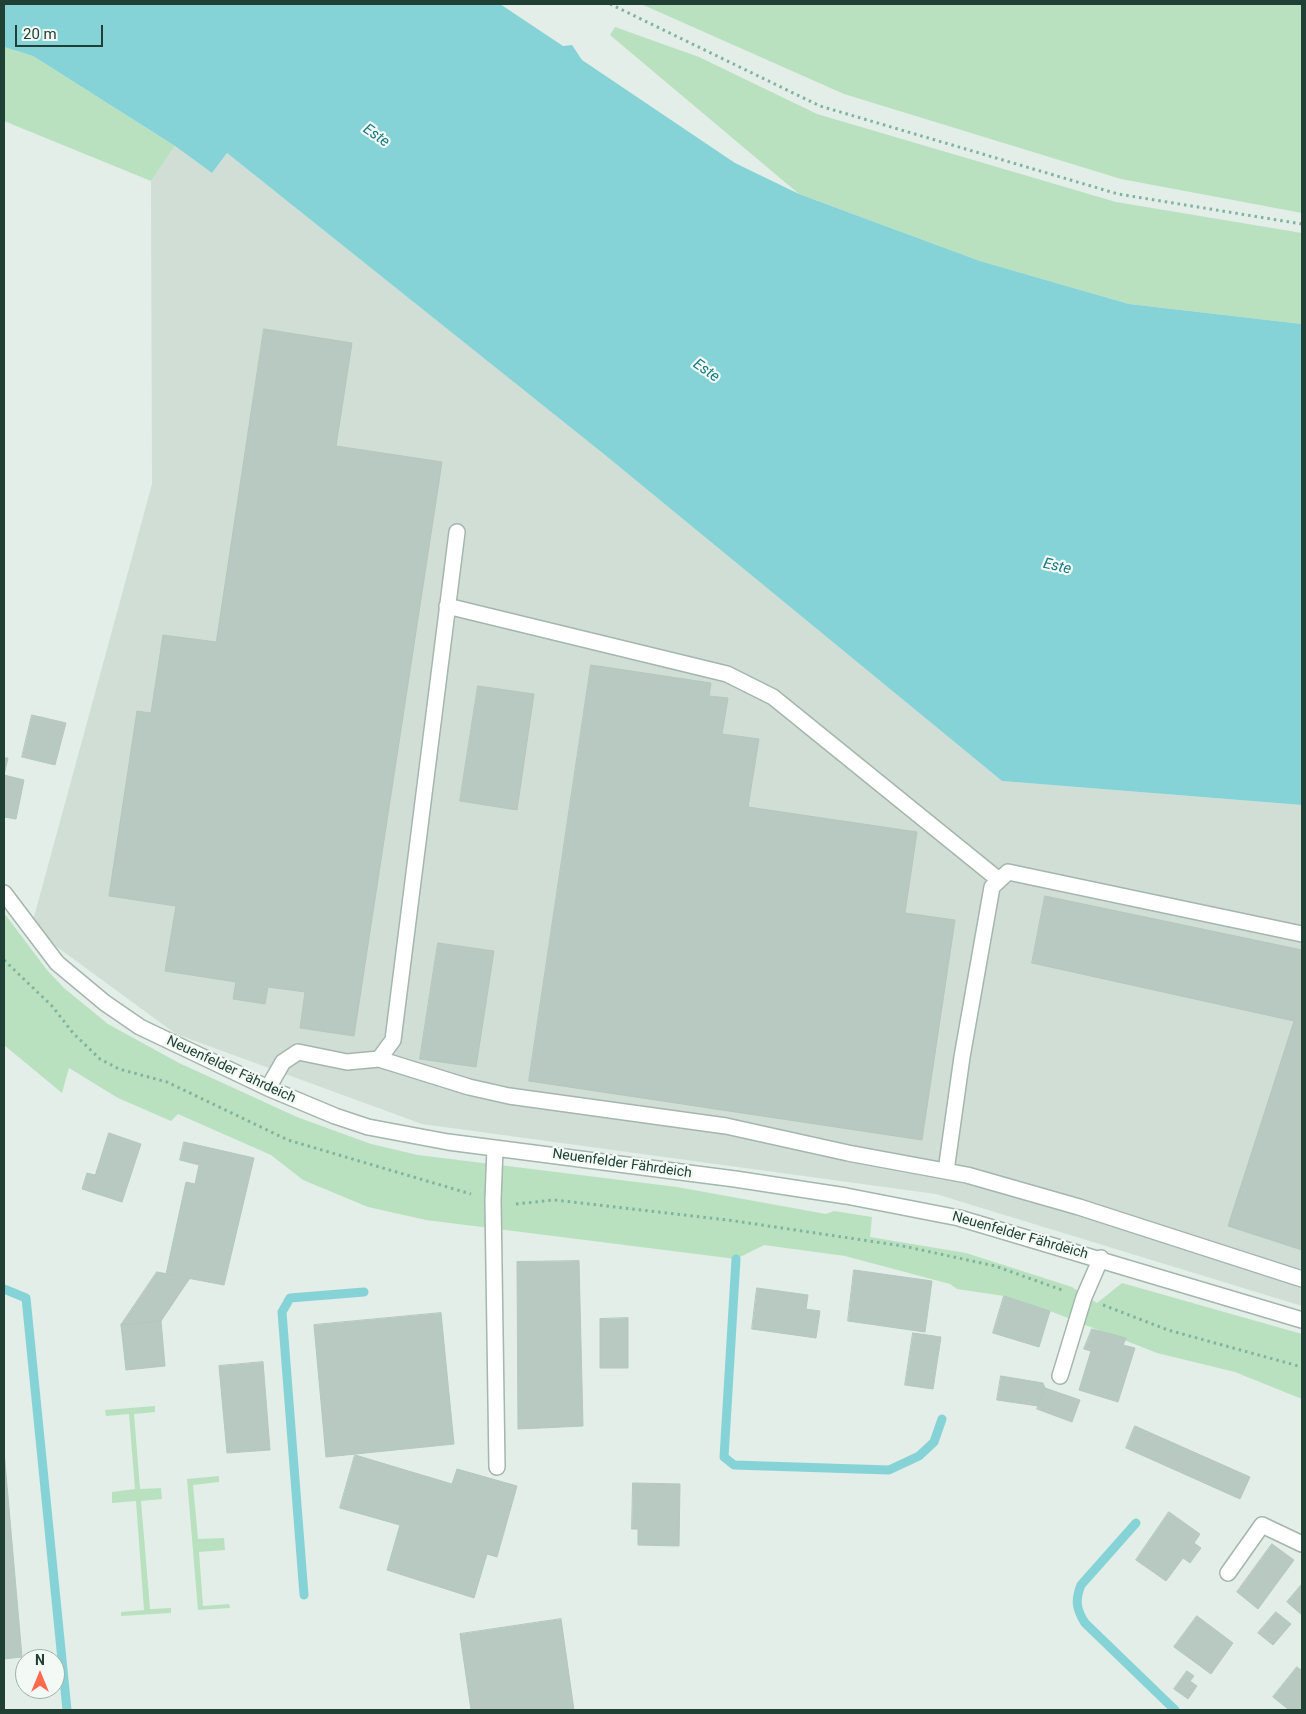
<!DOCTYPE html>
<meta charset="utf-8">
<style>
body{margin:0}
#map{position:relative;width:1306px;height:1714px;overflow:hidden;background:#e2eee7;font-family:Roboto,sans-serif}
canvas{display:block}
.frame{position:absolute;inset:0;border:5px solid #204035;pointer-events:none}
.north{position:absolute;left:15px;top:1649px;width:50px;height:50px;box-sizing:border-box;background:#f3faf6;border:1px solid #9fb0a9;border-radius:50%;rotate:0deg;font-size:14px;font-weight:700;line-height:20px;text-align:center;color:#204035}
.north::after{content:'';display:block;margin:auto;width:18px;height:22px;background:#fd6a50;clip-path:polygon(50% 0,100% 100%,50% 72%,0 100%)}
.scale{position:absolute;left:15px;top:25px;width:88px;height:22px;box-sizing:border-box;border:2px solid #204035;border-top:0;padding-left:6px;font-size:15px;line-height:18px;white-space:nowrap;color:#204035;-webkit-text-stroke:4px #f3faf6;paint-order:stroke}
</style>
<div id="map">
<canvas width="1306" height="1714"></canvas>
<div class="frame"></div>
<div class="north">N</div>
<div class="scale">20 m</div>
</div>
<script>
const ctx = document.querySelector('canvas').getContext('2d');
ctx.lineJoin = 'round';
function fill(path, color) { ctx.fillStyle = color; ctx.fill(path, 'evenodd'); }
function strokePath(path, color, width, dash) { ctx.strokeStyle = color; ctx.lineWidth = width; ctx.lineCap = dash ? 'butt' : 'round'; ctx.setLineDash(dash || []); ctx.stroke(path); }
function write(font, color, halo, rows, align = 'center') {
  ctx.font = font + ' Roboto,sans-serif'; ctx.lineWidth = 4.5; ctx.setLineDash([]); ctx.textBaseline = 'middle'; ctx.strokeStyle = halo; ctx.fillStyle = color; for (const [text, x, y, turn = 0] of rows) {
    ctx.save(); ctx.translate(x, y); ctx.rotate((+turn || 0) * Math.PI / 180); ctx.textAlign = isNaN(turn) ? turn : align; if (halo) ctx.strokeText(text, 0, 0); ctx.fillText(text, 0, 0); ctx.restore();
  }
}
const built = new Path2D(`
 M175 146 212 173 227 153 605 455 1002 781 1302 805V1306L936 1194 422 1124 176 1034 31 928 152 484 151 181Z`);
const green = new Path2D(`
 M641 4H1302V213L1121 179 844 94Z
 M615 27 699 57 817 114 1116 202 1302 233V324L1129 304 980 261 799 194 610 35Z
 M4 47 33 56 175 146 151 181 4 121Z
 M4 913 47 970 64 988 108 1024 179 1063 297 1117 371 1144 418 1155 677 1187 826 1214 834 1211 872 1217 870 1237 966 1253 1072 1287 1097 1303 1122 1283 1302 1334V1399L1235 1372 1157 1353 1050 1311 1004 1296 957 1289 950 1284 845 1256 764 1245 736 1259 426 1220 368 1207 303 1180 271 1155 178 1114 171 1121 118 1098 69 1068 62 1093 4 1045Z
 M155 1406V1412L134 1414 140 1489 161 1488 162 1499 141 1501 150 1609 171 1608V1613L121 1616V1612L144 1610 136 1501 112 1503V1492L135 1489 129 1414 106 1416 105 1410Z
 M219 1476V1482L193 1485 198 1539 224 1538 225 1550 199 1552 203 1606 229 1604 230 1608 198 1610 187 1479Z`);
const water = new Path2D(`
 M4 4H500L563 46 572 45 582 60 735 163 799 194 980 261 1129 304 1302 324V805L1002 781 605 455 227 153 212 173 175 146 33 56 4 47Z`);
const stream = new Path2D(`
 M736 1259 724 1457 734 1465 889 1470 919 1456 934 1442 942 1419
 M4 1289 26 1298 67 1710
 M1136 1523 1081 1585C1075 1600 1076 1609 1085 1623L1175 1710
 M304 1595 282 1312 290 1298 364 1292`);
const building = new Path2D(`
 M264 329 352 343 336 446 442 462 354 1036 300 1028 305 992 268 987 265 1004 233 999 236 982 165 971 176 906 109 896 137 711 151 713 163 635 216 642Z
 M591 665 711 683 709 696 728 698 722 734 759 739 748 807 917 832 905 913 955 920 922 1140 529 1081Z
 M478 686 534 694 517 810 460 801Z
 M32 715 66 723 55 765 22 757Z
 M4 758H8L4 775 24 780 16 819 4 817Z
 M1045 896 1302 950V1250L1228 1226 1294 1021 1032 963Z
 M438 943 494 951 476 1067 420 1059Z
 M109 1133 141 1144 122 1202 82 1189 87 1173 95 1175Z
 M184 1142 254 1158 224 1285 166 1274 186 1182 195 1184 199 1165 180 1160Z
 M579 1261 583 1426 518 1429 517 1262Z
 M854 1270 932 1281 925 1332 848 1321Z
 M157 1272 190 1278 161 1321 121 1325Z
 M757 1288 808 1295 806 1309 820 1311 816 1338 752 1329Z
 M1004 1296 1050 1311 1039 1347 993 1333Z
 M441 1313 454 1444 326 1457 314 1325Z
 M628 1318V1368H600V1319Z
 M161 1321 165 1366 126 1370 121 1325Z
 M1092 1329 1126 1338 1123 1345 1135 1348 1118 1402 1079 1390 1091 1351 1084 1349Z
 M913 1333 941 1337 933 1389 905 1385Z
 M263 1362 270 1450 227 1453 219 1366Z
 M1001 1376 1043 1383 1045 1388 1038 1406 997 1400Z
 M1045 1388 1080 1400 1072 1422 1037 1409Z
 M1135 1426 1250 1477 1240 1499 1126 1448Z
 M4 1451 22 1657 4 1659Z
 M355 1455 452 1484 457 1469 517 1486 497 1557 487 1554 474 1598 387 1570 400 1525 340 1508Z
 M633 1483 680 1484 679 1546 638 1545V1529H632Z
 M1169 1512 1200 1534 1194 1543 1201 1548 1190 1563 1183 1558 1166 1581 1136 1560Z
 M1272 1544 1294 1560 1258 1609 1237 1592Z
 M1302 1584V1615L1287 1602Z
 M1276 1612 1291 1624 1273 1645 1258 1633Z
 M1197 1616 1233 1643 1211 1674 1174 1647Z
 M561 1619 574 1710H471L460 1634Z
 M1297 1667 1301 1670 1302 1669V1710H1289L1273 1697Z
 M1187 1671 1194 1676 1190 1681 1197 1686 1188 1699 1174 1689Z`);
const path = new Path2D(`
 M610 4 820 106 1118 194 1302 224
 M4 960 52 1006 73 1033 100 1059 119 1069 167 1082 288 1140 471 1194
 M516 1204 554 1200 728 1220 903 1246 995 1266 1062 1290
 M1103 1305 1168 1330 1302 1367`);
const minor = new Path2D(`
 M447 606 727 674 773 697 999 880
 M4 893 57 963 105 1003 140 1027 268 1088 335 1116 368 1127 448 1142 735 1179 846 1196 959 1218 1302 1320
 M379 1059 469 1087 509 1096 726 1126 848 1153 967 1175 1079 1207 1302 1279
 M268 1088 283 1062 298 1052 347 1062 379 1059 393 1040 457 532
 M495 1148 493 1200 497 1467
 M946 1171 962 1057 992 887 1008 872 1302 934
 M1060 1376 1084 1297 1101 1258
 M1228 1573 1262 1525 1302 1544`);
const streetNames = [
 ["Neuenfelder Fährdeich",231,1070,25],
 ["Neuenfelder Fährdeich",622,1164,8],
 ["Neuenfelder Fährdeich",1020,1236,16]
];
const waterNames = [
 ["Este",376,136,35],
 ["Este",706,371,35],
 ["Este",1057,567,13]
];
fill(built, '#d0ded6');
fill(green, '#b9e1c0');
fill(water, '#86d3d7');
strokePath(stream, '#86d3d7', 9);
fill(building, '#b7c9c0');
strokePath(building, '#b4c8be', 1);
strokePath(minor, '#a4b6ae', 18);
strokePath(path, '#80b49e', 3, [2.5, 4]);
strokePath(minor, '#fff', 15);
write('14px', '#204035', '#f3faf6', streetNames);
write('italic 15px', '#157a82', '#f3faf6', waterNames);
</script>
